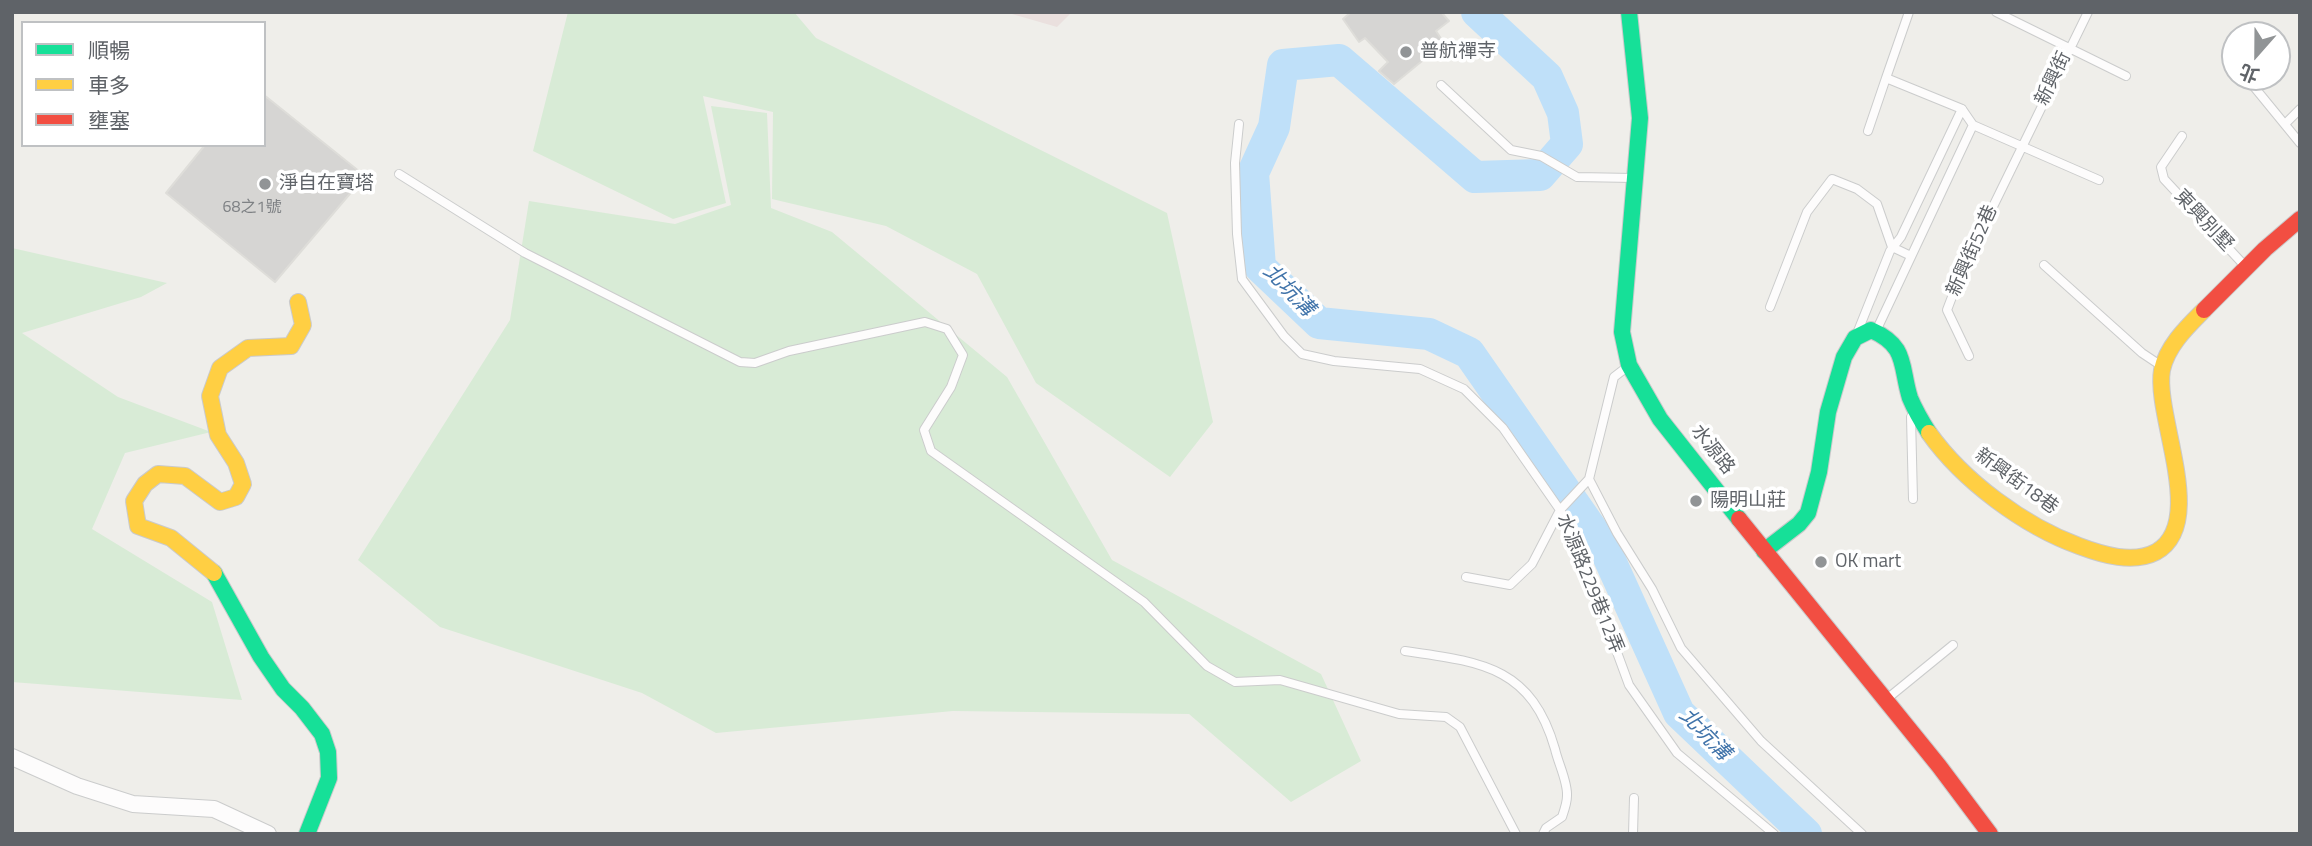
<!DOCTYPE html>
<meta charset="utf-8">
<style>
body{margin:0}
#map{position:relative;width:2312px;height:846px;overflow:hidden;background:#efeeea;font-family:"Titillium Web","Noto Sans TC",sans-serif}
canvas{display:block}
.frame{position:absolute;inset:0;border:14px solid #5f6368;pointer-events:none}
.legend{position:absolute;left:21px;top:21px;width:245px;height:126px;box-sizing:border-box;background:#fff;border:2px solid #bfc1c3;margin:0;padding:9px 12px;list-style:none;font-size:21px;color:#5f6368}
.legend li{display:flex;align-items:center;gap:14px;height:35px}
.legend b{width:35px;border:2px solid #bfc1c3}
.north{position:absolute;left:2221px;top:21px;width:70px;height:70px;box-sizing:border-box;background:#fff;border:2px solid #bfc1c3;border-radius:50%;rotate:201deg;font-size:19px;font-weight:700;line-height:28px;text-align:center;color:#5f6368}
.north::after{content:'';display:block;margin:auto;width:24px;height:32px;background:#919496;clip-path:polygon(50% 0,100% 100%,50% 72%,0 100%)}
</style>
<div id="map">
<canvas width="2312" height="846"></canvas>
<div class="frame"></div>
<ul class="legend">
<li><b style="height:9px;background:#16e098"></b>順暢</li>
<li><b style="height:9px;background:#ffcf43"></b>車多</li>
<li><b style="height:9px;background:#f24e42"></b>壅塞</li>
</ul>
<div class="north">北</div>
</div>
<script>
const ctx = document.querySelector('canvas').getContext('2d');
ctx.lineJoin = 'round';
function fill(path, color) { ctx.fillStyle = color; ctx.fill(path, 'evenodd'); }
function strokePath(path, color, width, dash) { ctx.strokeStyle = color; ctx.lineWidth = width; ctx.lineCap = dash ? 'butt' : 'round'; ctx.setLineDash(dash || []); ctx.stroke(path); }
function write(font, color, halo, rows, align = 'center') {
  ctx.font = font + ' "Titillium Web","Noto Sans TC",sans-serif'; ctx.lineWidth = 7; ctx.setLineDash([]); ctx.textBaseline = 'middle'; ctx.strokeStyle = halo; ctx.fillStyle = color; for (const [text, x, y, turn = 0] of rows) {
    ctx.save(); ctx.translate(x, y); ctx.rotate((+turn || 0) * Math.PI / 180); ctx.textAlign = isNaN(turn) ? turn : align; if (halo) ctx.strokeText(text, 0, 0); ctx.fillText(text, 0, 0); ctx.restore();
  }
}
const medical = new Path2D(`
 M1005 12H1072L1057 27Z`);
const green = new Path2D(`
 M568 12H794L816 38 1167 213 1213 422 1170 477 1036 383 977 274 886 226 772 199 773 112 703 96 726 203 673 219 533 151Z
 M711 106 767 113 771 208 832 232 1007 377 1112 560 1321 674 1361 761 1291 802 1189 714 953 711 716 733 642 693 440 627 358 560 510 320 529 201 675 224 731 205Z
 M12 248 167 283 141 297 22 333 118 397 211 432 125 453 92 529 212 602 242 700 12 682Z`);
const river = new Path2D(`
 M1477 12 1547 77 1563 113 1567 144 1540 175 1475 177 1339 60 1283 65 1274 127 1253 173 1260 267 1319 323 1429 334 1469 353 1604 547 1679 713 1806 834`);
const building = new Path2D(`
 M1351 12H1441L1449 21 1436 31 1444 43 1394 84 1379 71 1388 62 1365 38 1359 42 1343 19Z
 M264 95 365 176 275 282 166 193 205 145H264Z`);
const lane = new Path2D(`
 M1909 12 1886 78 1962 109
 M1996 12 2126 76
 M2246 77 2300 143
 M1441 85 1511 150 1541 156 1577 177 1633 178
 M1962 109 1973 125 2099 180
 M2286 123 2300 109
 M1239 124 1235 163 1237 234 1242 279 1284 336 1302 354 1334 361 1420 369 1464 389 1503 428 1560 510 1582 557 1629 685 1677 753 1774 834
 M1868 131 1886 78
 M2182 136 2161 167 2164 179 2244 265
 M399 174 525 253 740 362 755 363 789 351 925 322 947 329 963 355 951 387 924 430 931 451 1144 602 1207 666 1235 682 1280 680 1399 714 1446 717 1460 727 1516 834
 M2044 265 2142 353 2160 365
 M1770 307 1807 212 1832 179 1857 189 1877 204 1892 247 1911 256
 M1877 329 1973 125
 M1858 331 1890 251 1901 237 1962 109
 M1969 356 1947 310 1963 268 2088 12
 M1627 367 1614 377 1589 479 1617 533 1652 589 1681 648 1761 741 1862 834
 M1911 417 1913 499
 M1466 577 1510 585 1532 564 1560 510 1589 479
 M1405 651C1481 662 1531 666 1555 749 1558 763 1568 782 1567 796 1567 803 1564 811 1562 817L1546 828 1543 834
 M1888 698 1953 645
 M1633 834 1634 798`);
const street = new Path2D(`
 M12 757 77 786 133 804 214 809 268 834`);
const fast = new Path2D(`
 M1629 12 1640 118 1622 332 1629 365 1660 419 1739 519
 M1764 551 1799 524 1808 513 1819 472 1828 412 1844 357 1855 338 1871 330C1908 346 1900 366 1910 398 1915 410 1922 422 1929 433
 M214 573 261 657 283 689 302 708 322 734 328 752 329 778 307 834`);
const slow = new Path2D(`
 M1929 433C1963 481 2024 526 2079 546 2103 555 2133 564 2156 552 2208 523 2154 415 2162 370 2167 346 2187 327 2204 310
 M214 573 171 538 138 526 134 501 145 484 158 474 185 476 220 502 236 497 243 484 236 463 218 435 210 396 220 368 248 348 291 346 303 325 298 302`);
const jam = new Path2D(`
 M2204 310 2265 249 2300 219
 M1739 519 1939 766 1990 834`);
const markers = [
 [1406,52,7,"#919496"],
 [265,184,7,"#919496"],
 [1696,501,7,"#919496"],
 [1821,562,7,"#919496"]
];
const numberNames = [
 ["68之1號",252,208]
];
const poiNames = [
 ["普航禪寺",1420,52],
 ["淨自在寶塔",279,184],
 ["陽明山莊",1710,501],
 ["OK mart",1835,562]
];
const streetNames = [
 ["新興街",2054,79,-64],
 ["東興別墅",2203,221,47],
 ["新興街52巷",1973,251,-66],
 ["水源路",1712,450,52],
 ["新興街18巷",2016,482,36],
 ["水源路229巷12弄",1589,584,68]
];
const waterNames = [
 ["北坑溝",1288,291,46],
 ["北坑溝",1704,735,46]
];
fill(medical, '#eae0de');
fill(green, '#d8ebd6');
strokePath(river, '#bfe0f9', 32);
fill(building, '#d6d5d3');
strokePath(building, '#deddd9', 2);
strokePath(lane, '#cbcccc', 10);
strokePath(street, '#cbcccc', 18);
strokePath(fast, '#cacacb', 18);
strokePath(slow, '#cacacb', 18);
strokePath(jam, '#cacacb', 18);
strokePath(lane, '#fdfcfc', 8);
strokePath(street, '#fdfcfc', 16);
strokePath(fast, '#16e098', 16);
strokePath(slow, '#ffcf43', 16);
strokePath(jam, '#f24e42', 16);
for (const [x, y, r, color] of markers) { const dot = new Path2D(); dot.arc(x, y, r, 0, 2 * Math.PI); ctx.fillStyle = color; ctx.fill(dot); strokePath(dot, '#fff', 2.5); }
write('16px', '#7e8184', null, numberNames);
write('19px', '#5f6368', '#fff', poiNames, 'left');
write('19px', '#5f6368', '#fff', streetNames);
write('italic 21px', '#4174aa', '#fff', waterNames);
</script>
